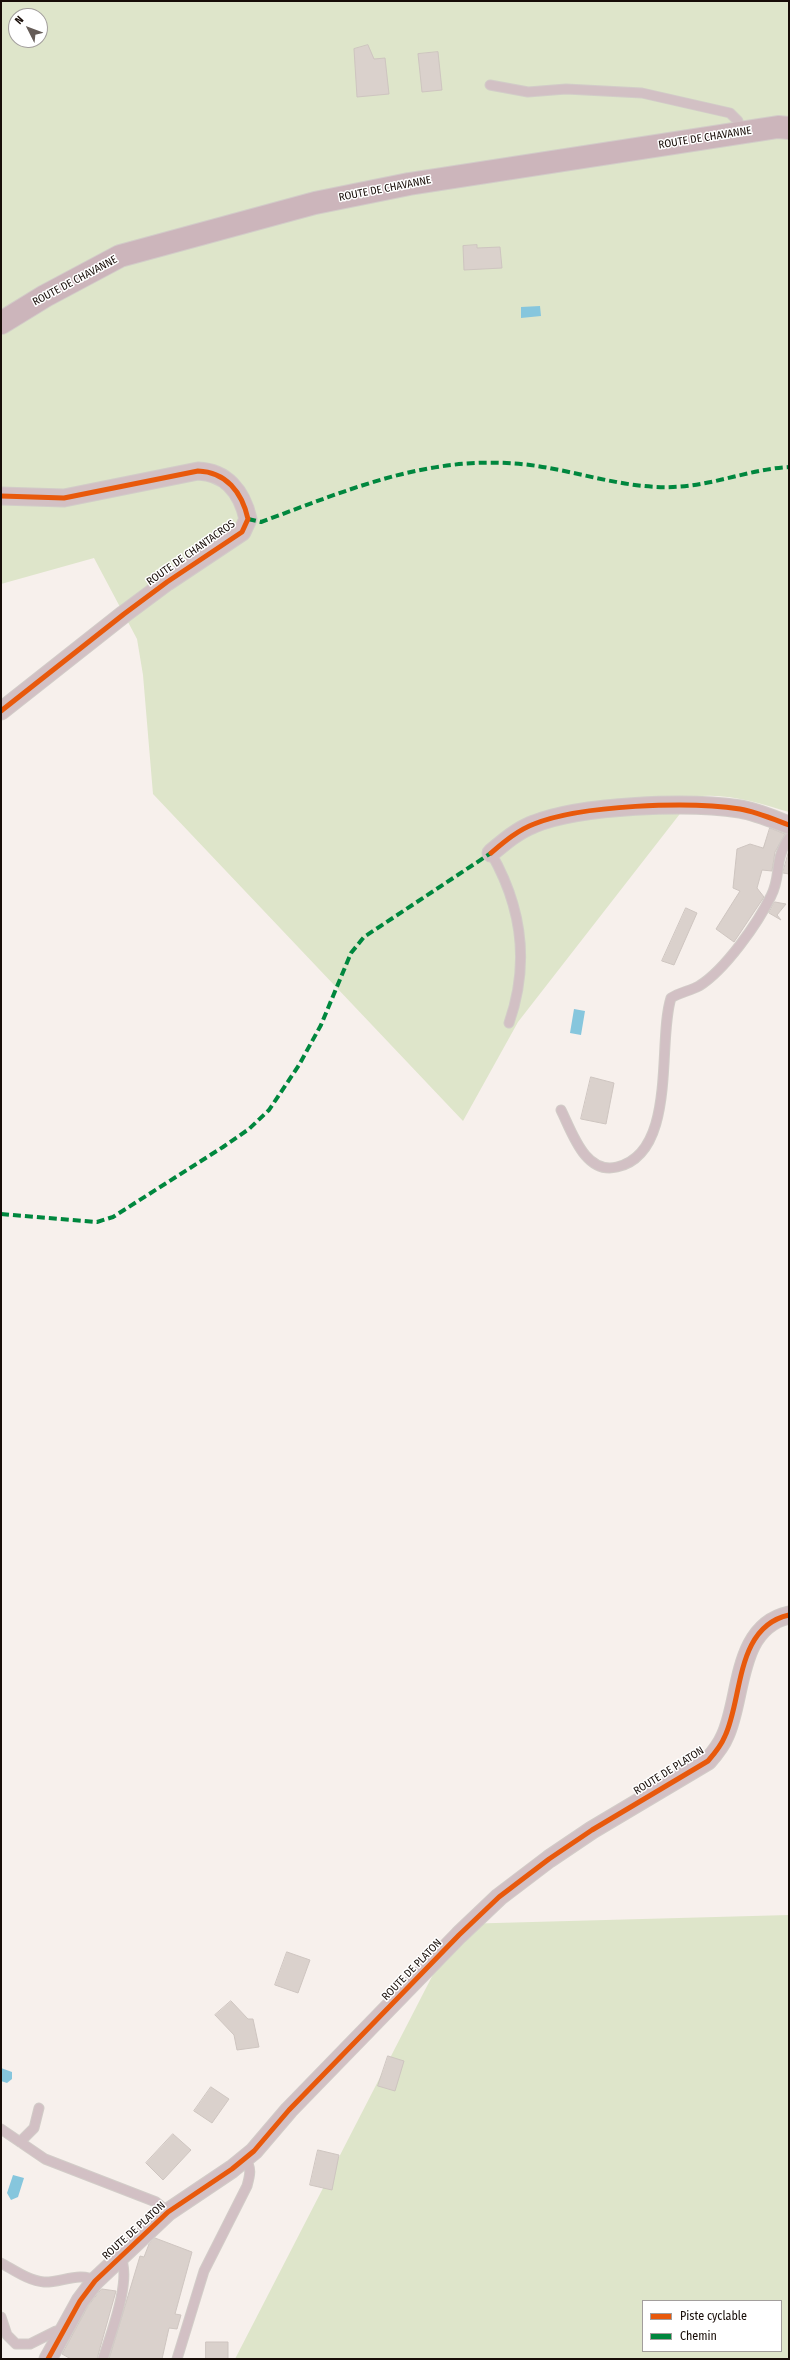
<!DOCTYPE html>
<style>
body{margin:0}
#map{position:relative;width:790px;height:2360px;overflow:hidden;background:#f7f0ec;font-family:"Fira Sans Condensed",sans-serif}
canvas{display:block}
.frame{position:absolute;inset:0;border:2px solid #170c07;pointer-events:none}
.legend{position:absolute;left:642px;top:2300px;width:140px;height:52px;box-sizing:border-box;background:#fff;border:1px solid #a29e9c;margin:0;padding:5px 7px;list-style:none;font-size:12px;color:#170c07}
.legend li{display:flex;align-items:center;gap:8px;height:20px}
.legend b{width:20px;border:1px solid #a29e9c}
.north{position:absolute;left:8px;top:8px;width:40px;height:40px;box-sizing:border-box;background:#fff;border:1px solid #a29e9c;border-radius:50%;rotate:312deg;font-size:11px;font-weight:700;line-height:16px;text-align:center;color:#170c07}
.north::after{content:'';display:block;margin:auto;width:14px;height:18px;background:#655c57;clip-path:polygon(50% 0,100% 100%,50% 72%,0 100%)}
</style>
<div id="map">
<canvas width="790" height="2360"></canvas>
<div class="frame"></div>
<ul class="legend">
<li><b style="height:5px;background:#e8590c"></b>Piste cyclable</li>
<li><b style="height:5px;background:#00873e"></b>Chemin</li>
</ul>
<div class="north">N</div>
</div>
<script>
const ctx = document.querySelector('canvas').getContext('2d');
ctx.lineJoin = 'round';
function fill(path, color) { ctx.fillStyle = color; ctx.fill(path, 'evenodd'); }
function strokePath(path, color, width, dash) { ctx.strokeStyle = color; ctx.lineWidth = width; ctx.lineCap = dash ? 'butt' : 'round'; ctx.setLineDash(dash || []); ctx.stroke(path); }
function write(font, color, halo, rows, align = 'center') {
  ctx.font = font + ' "Fira Sans Condensed",sans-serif'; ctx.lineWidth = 3; ctx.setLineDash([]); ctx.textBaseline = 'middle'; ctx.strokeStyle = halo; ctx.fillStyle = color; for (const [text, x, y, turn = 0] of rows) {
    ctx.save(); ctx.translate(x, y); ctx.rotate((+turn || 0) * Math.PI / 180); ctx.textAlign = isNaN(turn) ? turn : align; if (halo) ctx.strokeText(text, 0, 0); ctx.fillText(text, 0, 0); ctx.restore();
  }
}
const green = new Path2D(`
 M1 1H789V812C758 803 726 792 693 797L518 1022 463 1121 153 794 143 675 137 639 94 558 1 584ZM16 16H40V40H16Z
 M789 1915V2359H235L459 1924ZM643 2301H781V2351H643Z`);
const water = new Path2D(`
 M540 306 541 316 521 318V307Z
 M574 1009 585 1011 581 1035 570 1033Z
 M1 2068 12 2072V2079L7 2083 1 2081Z
 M13 2175 24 2178 18 2197 11 2200 7 2193Z`);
const building = new Path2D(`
 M368 45 374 59 385 58 389 94 357 97 354 49Z
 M438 52 442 90 422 92 418 54Z
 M477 245V248L500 247 502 268 464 270 463 246Z
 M770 828 785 834 775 852 772 871 762 870 757 888 764 897 734 942 716 929 740 891 733 888 737 849 750 844 763 848Z
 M789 850V874L783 873Z
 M775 902 786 904 777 915 781 920 769 913Z
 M686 908 697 913 674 965 662 961Z
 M591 1077 614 1083 606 1124 581 1119Z
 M287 1952 310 1960 298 1993 275 1985Z
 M231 2001 248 2019H253L259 2047 237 2050 234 2035 215 2015Z
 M388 2056 404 2061 395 2091 378 2086Z
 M211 2087 229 2099 212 2123 194 2111Z
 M173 2134 191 2150 163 2180 146 2163Z
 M318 2150 339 2155 332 2190 310 2185Z
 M155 2238 192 2252 175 2314 181 2315 177 2329 169 2328 162 2359H109L140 2256 144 2257 149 2244Z
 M102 2289 116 2291 97 2359H71L62 2354 88 2306Z
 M206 2342H228V2359H206Z`);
const service = new Path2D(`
 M490 85 528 92 566 89 642 93 730 113 738 121 741 133
 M491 853C522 907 530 963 509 1023
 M561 1110C572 1132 585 1175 617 1167 678 1153 657 1041 671 998 680 992 690 991 699 986 725 970 758 923 771 896 782 875 773 861 789 838
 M1 2129 45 2159 156 2202 168 2212
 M20 2142 34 2128 39 2108
 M1 2263C14 2270 29 2281 44 2282 60 2283 81 2271 95 2281
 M1 2317 7 2335 16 2344H30L56 2331 62 2333
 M103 2359C110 2336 133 2277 120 2257
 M177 2359 204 2271 247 2186C250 2175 252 2168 245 2159`);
const minor = new Path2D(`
 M1 496 64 498 198 471C226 472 242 492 248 519L242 532 167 582 124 614 1 711
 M491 853C504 842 518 830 534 824 581 805 689 801 740 809 757 812 773 819 789 825
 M48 2359 80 2301 95 2281 168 2212 232 2169 254 2151 289 2110 459 1935 499 1897 549 1859 592 1830 708 1761C715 1753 721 1746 725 1736 743 1698 735 1627 789 1615`);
const secondary = new Path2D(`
 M1 323 45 296 120 256 315 203 409 184 778 127 789 128`);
const quiet = new Path2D(`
 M248 519 261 522C351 489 431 453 530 465 577 471 625 489 673 487 712 486 750 469 789 467
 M1 1214 97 1222 113 1217 223 1147 249 1129 269 1110 299 1065 321 1025 351 953 364 937 491 853`);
const cycleway = new Path2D(`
 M1 496 64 498 198 471C226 472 242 492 248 519L242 532 167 582 124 614 1 711
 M491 853C504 842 518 830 534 824 581 805 689 801 740 809 757 812 773 819 789 825
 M48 2359 80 2301 95 2281 168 2212 232 2169 254 2151 289 2110 459 1935 499 1897 549 1859 592 1830 708 1761C715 1753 721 1746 725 1736 743 1698 735 1627 789 1615`);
const streetNames = [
 ["ROUTE DE CHAVANNE",705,138,-9],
 ["ROUTE DE CHAVANNE",385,189,-11],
 ["ROUTE DE CHAVANNE",75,281,-28],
 ["ROUTE DE CHANTACROS",191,553,-35],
 ["ROUTE DE PLATON",669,1771,-32],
 ["ROUTE DE PLATON",412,1970,-46],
 ["ROUTE DE PLATON",134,2231,-42]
];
fill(green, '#dee5ca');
fill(water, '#86c6dd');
fill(building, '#dad1cc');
strokePath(building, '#cec5c0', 1);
strokePath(service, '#d2ccc8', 11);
strokePath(minor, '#d2ccc8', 19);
strokePath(secondary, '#d2ccc8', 24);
strokePath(service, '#d2c0c4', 9);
strokePath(minor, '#d2c0c4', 17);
strokePath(secondary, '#ccb5bb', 22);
strokePath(quiet, '#00873e', 4, [8, 4]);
strokePath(cycleway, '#e8590c', 5);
write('11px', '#170c07', '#fff', streetNames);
</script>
